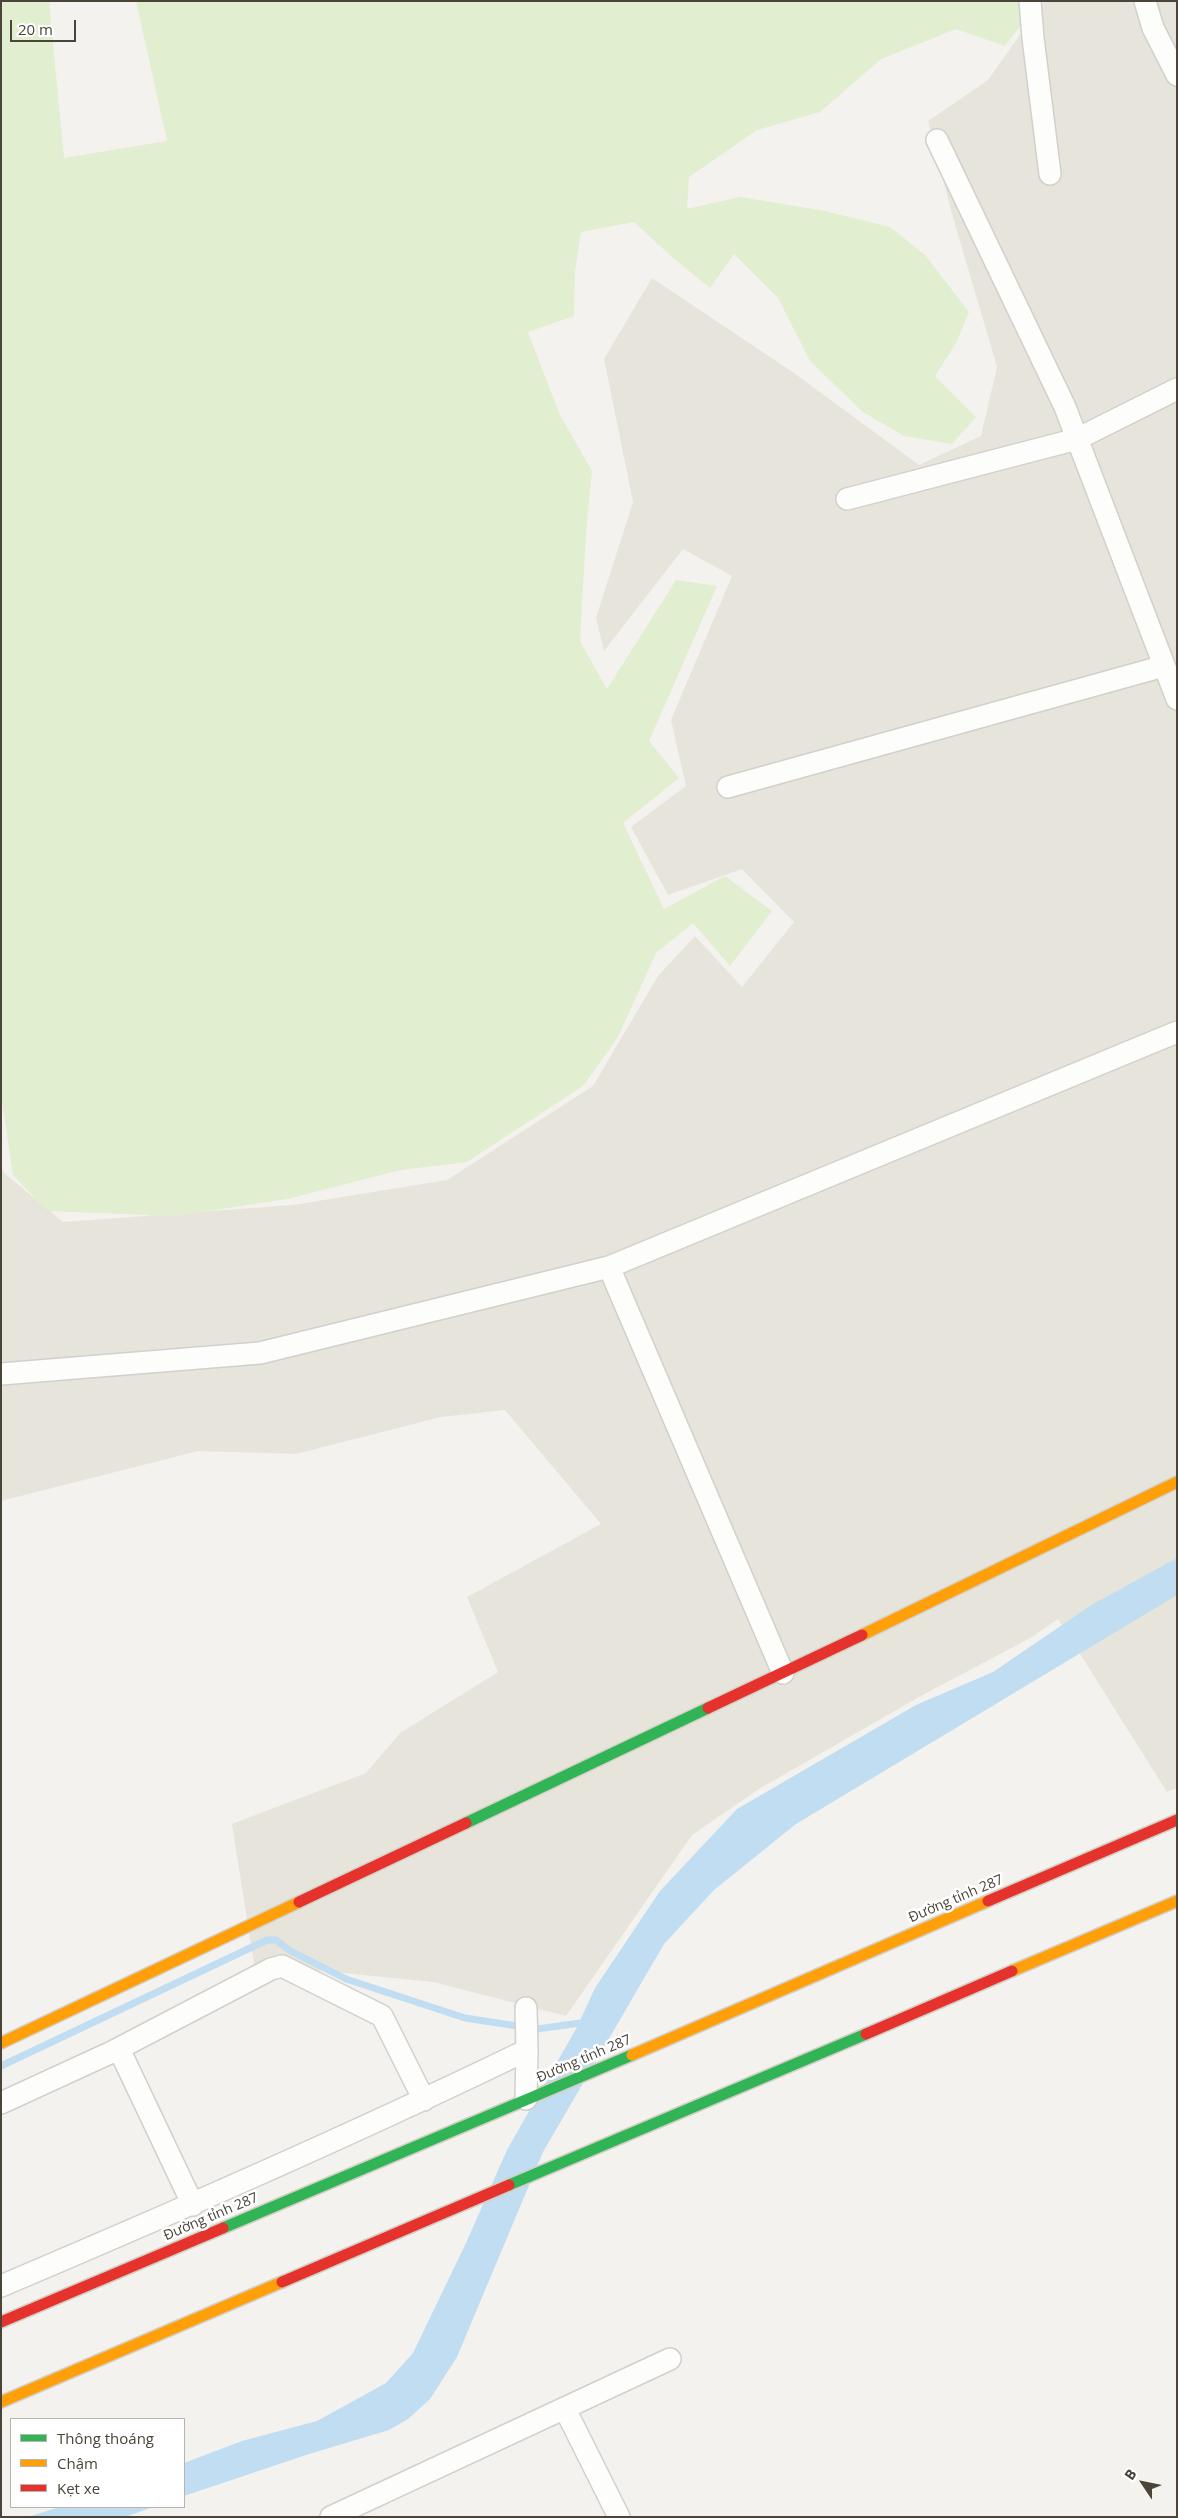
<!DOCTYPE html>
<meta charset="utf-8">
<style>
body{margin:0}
#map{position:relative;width:1178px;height:2518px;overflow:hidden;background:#f4f2ee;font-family:"Open Sans",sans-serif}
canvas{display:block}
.frame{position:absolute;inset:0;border:2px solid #4b4439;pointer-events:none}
.legend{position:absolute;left:10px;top:2418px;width:175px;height:90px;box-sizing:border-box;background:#fff;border:1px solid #b7b4b0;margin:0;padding:6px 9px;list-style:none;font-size:15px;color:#4b4439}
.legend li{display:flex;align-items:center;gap:10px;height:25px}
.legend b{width:25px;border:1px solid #b7b4b0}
.north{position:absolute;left:1118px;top:2458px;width:50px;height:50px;-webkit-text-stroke:4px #fff;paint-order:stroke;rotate:304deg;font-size:14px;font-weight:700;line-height:20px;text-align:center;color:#4b4439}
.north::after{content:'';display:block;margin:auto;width:18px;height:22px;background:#4b4439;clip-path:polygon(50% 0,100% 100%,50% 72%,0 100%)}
.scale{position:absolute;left:10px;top:20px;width:66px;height:22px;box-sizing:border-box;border:2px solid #4b4439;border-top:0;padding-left:6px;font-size:15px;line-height:18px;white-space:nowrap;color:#4b4439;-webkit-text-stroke:4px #fff;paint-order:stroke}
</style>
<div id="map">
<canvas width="1178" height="2518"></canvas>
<div class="frame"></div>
<ul class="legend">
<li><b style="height:6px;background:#30b455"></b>Thông thoáng</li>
<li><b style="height:6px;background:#ff9f0a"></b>Chậm</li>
<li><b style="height:6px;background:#e5322d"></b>Kẹt xe</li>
</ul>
<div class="north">B</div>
<div class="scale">20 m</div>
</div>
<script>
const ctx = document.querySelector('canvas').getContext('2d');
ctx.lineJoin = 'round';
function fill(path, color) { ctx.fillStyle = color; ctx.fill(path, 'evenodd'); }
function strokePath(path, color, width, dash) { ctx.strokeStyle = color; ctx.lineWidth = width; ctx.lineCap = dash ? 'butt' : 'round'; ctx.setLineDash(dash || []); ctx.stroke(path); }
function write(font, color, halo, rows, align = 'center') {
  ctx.font = font + ' "Open Sans",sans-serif'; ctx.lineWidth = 5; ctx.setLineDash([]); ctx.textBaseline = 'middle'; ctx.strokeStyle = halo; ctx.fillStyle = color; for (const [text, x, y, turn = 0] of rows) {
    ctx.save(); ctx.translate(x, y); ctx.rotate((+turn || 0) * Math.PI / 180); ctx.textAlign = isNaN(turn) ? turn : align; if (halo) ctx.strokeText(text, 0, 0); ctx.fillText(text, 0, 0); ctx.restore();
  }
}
const residential = new Path2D(`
 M1044 1H1177V1788L1167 1792 1058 1619 1032 1637 919 1697 759 1789 692 1835 566 2016 433 1982 254 1964 232 1824 366 1773 400 1733 498 1672 467 1597 601 1524 505 1410 441 1417 296 1454 198 1451 1 1501V1160L3 1172 63 1222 293 1205 447 1180 593 1086 658 976 695 936 742 987 794 922 742 869 668 895 631 827 686 786 671 720 732 576 683 549 604 651 596 618 633 502 604 359 652 278 794 373 919 465 981 436 997 367 952 214 928 121 988 80Z`);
const green = new Path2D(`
 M1 1H49L64 158 167 141 136 1H1039L1005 46 956 29 881 59 820 112 757 130 689 177 687 209 740 197 825 211 890 227 925 255 969 312 956 343 935 376 976 417 952 444 904 436 863 412 810 361 778 298 734 254 710 288 673 258 634 222 581 232 575 271 574 316 528 332 559 413 592 471 586 534 580 641 607 689 676 580 717 586 649 741 679 778 623 823 664 909 725 876 772 911 730 966 693 923 656 953 618 1037 583 1086 467 1162 401 1170 287 1199 176 1216 47 1211 13 1175 1 1094Z`);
const water = new Path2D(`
 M1177 1558V1595L796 1824 714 1890 664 1944 543 2152 457 2357 430 2399 408 2419 389 2430 309 2454 184 2496V2463L242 2441 317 2421 386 2383 413 2353 466 2243 507 2150 577 2027 595 1988 660 1891 737 1809 916 1705 993 1672 1093 1604Z
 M59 2507H153L125 2517H28Z`);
const stream = new Path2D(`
 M1 2066 267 1940H276L289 1950 346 1979 465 2018 537 2029 587 2022`);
const street = new Path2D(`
 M1030 1 1033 38 1050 174
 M1145 1 1153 28 1177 75
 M937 140 1065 407 1177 699
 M847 499 1077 439 1177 389
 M728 787 1164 666
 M609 1267 783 1673
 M1 1374 260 1353 609 1267 1177 1032
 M119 2049 193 2205
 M526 2099 527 2050
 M1 2103 112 2052 271 1969 282 1966 382 2016 424 2100
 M1 2286C178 2211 354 2134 527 2050L526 2008
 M565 2409 619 2517
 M331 2517 670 2359`);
const fast = new Path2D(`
 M466 1823 708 1708
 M509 2185 866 2034
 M223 2228 632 2055`);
const slow = new Path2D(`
 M862 1635 1177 1482
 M1012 1971 1177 1901
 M1 2043 299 1902
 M632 2055 988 1901
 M1 2402 282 2282`);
const jam = new Path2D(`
 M708 1708 862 1635
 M988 1901 1177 1820
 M299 1902 466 1823
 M866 2034 1012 1971
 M282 2282 509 2185
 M1 2322 223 2228`);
const streetNames = [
 ["Đường tỉnh 287",956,1899,-23],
 ["Đường tỉnh 287",584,2059,-23],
 ["Đường tỉnh 287",211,2217,-23]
];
fill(residential, '#e7e4dc');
fill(green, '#e1eecf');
fill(water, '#c0ddf1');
strokePath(stream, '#c0ddf1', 7);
strokePath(street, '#d2d0cb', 24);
strokePath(fast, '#d3cfc5', 14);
strokePath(slow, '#d3cfc5', 14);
strokePath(jam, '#d3cfc5', 14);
strokePath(street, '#fdfdfc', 21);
strokePath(fast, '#30b455', 11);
strokePath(slow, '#ff9f0a', 11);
strokePath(jam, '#e5322d', 11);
write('14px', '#4b4439', '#fff', streetNames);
</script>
